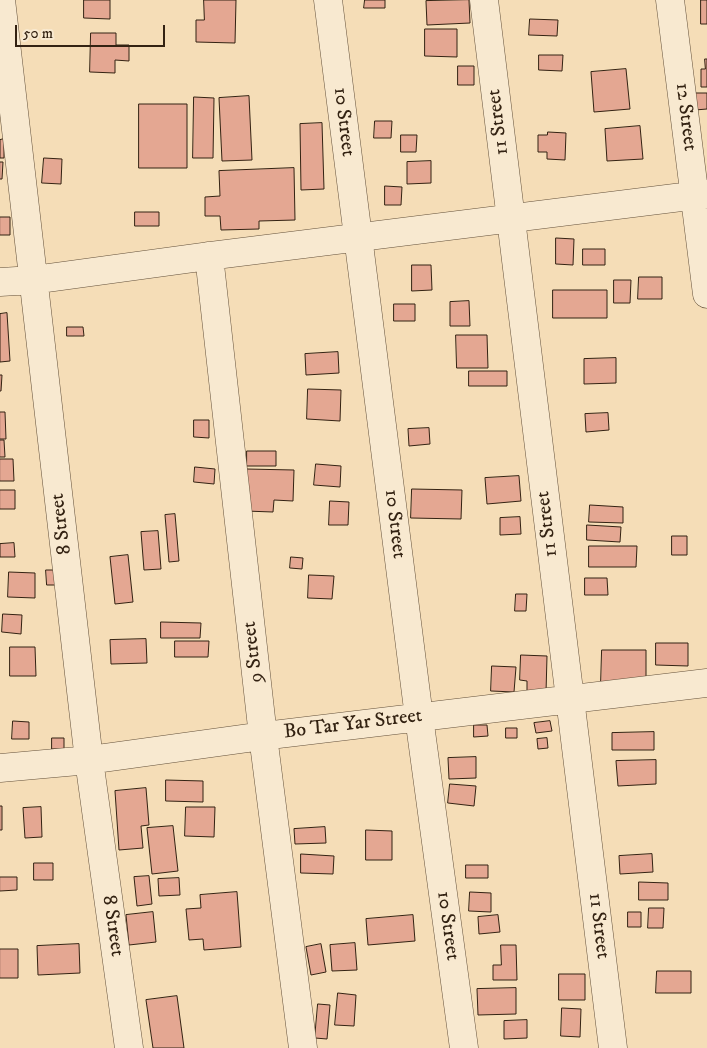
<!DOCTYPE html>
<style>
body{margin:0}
#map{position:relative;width:707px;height:1048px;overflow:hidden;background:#f5ddb7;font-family:"IM FELL DW Pica",serif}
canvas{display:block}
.scale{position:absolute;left:15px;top:25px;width:150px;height:22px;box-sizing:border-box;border:2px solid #332212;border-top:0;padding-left:6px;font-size:15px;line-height:18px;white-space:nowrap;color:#332212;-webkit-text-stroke:4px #f8e9d0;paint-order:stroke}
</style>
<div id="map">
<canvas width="707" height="1048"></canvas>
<div class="scale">50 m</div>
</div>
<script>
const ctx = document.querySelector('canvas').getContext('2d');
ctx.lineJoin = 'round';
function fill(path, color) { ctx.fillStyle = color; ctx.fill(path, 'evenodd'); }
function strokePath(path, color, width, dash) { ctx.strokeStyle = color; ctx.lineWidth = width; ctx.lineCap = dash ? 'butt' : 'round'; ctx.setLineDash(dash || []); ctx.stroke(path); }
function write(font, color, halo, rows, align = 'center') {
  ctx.font = font + ' "IM FELL DW Pica",serif'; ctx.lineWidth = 4.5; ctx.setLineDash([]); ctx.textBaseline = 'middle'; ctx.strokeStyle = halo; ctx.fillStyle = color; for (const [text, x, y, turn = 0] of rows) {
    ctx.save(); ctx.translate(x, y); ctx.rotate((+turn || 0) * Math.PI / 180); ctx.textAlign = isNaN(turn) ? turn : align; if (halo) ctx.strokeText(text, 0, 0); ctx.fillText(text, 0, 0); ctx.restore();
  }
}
const building = new Path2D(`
 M84 0H110V19L84 18Z
 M204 0H236L235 43 196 42V20H204Z
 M365 0H385V8H364Z
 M469 0 470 23 427 25 426 1Z
 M701 0H707V24H701Z
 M530 19 558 20 557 36 529 35Z
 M425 29H457V57L425 56Z
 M91 33H116V45H129V61L115 60V73L90 72Z
 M539 55H563L562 71 539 70Z
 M705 59H707V87H701V69H705Z
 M458 66H474V85H458Z
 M626 69 630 109 594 112 591 72Z
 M694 93H707V109L695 110Z
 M249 96 252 160 222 161 219 98Z
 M194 97 214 98 213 158H193Z
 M139 104H187V168H139Z
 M375 121H392L391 138H374Z
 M322 123 324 189 301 190 300 124Z
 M640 126 643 159 607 161 605 129Z
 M548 132 566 133 565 160 547 159V152H538V135H547Z
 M401 135H417L416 152H401Z
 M4 139V158H0V140Z
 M44 158 62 159 61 184 42 183Z
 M431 161V183L407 184V162Z
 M0 162H3L2 179H0Z
 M294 168 295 220 259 221V229L221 230 220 216H205V197L220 196 219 171Z
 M385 186 402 187 401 205H385Z
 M135 212H159V226H135Z
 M0 217H10V235H0Z
 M556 238 574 239 573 265 556 264Z
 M583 249H605V265H583Z
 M412 265H431L432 290 412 291Z
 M639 277H662V299H638Z
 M614 280H631L630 303H614Z
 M553 290H607V318H553Z
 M469 301 470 326H450V302Z
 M394 304H415V321H394Z
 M7 313 10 361 0 362V314Z
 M67 327H83L84 336H67Z
 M456 335H487L488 368H457Z
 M338 352 339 373 306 375 305 354Z
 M616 358V383L584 384V359Z
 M469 371H507V386H469Z
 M0 375H2L1 391H0Z
 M308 389 341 390 340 421 307 419Z
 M0 412H5L6 439H0Z
 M608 413 609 430 586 432 585 414Z
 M194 420H209V438L194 437Z
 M429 428 430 444 409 446 408 429Z
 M0 440H4L5 457H0Z
 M247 451H276V466H247Z
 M0 459H13L14 481H0Z
 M316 464 341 466 340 487 314 485Z
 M195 467 215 469 214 484 194 482Z
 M246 469 294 470 293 501 274 500 273 512 245 511Z
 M519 476 521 501 487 504 485 478Z
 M412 489 462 490 461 519 411 518Z
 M0 490H15V509H0Z
 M330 501 349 502 348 525H329Z
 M590 505 623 507V523L589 522Z
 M175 514 179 561 169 562 165 515Z
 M520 517 521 534 500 535V518Z
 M587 525 621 527 620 542 587 540Z
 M158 531 161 569 144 570 141 532Z
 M672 536H687V555H672Z
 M14 543 15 557H0V544Z
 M589 546H637L636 567H589Z
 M128 555 133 602 115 604 110 557Z
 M291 557 303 558 302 569 290 568Z
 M46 570H59V585H47Z
 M9 572 35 573V598L8 597Z
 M309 575 334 576 332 599 308 598Z
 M585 578H607L608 595H585Z
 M516 594H527L526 611H515Z
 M3 614 22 615 21 634 2 632Z
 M161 622 201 623 200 638H161Z
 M146 639 147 663 111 664 110 640Z
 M175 641H209L208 657H175Z
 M656 643H688V666L656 665Z
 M10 647H35L36 676H10Z
 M602 650H646V684L601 683Z
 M521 655 547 656 546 693H527V681L520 680Z
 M492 666 516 667 514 692 491 691Z
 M13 721 29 722V739H12Z
 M550 721 552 731 536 733 534 723Z
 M474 725H487L488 736 474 737Z
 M506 728H517V738H506Z
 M654 732V750H612V733Z
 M52 738H64V749H52Z
 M547 738 548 748 538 749 537 739Z
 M476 757V778L449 779 448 758Z
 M656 760V784L618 786 616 761Z
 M166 780 203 781V802L166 801Z
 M450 784 476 786 474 806 448 803Z
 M146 788 149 825 141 826 143 848 119 850 115 791Z
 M0 806H2V830H0Z
 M41 807 42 837 25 838 23 808Z
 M186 807H215L214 837 185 836Z
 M173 826 178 871 152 874 147 828Z
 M325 827 326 843 295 844 294 829Z
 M366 830 392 831V860H366Z
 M301 854 334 856 333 874 301 873Z
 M652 854 653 872 620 874 619 856Z
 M34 863H53V880H34Z
 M466 865H488V878H466Z
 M149 876 152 904 137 906 134 877Z
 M0 877H17V890L0 891Z
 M179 878 180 895 159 896 158 879Z
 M639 882 668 883V900H639Z
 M237 892 241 947 204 950 203 939 189 940 186 909 201 908 200 895Z
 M470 892 491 893V912L469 911Z
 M649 908H664L663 928H648Z
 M153 912 156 942 129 945 126 915Z
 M628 912H641V927H628Z
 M413 915 415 941 368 945 366 919Z
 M498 915 500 932 479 934 478 917Z
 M355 943 357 970 332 971 330 945Z
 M79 944 80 973 38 975 37 946Z
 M321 944 326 972 311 975 306 947Z
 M501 945H516L517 980H493V965H501Z
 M0 949H18V978H0Z
 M657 971H691V993H656Z
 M559 974H585V1000H559Z
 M516 988V1014L478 1015 477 989Z
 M338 993 356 995 354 1026 335 1025Z
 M177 996 184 1048H153L146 1000Z
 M318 1004 330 1005 327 1039 315 1038Z
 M562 1008 581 1009 580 1037 561 1036Z
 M527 1020V1038L504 1039V1021Z`);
const minor = new Path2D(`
 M1 0 89 760 129 1048
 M328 0 419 717 464 1048
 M484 0 613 1048
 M670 0 707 294
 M209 256 263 736 303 1048
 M0 282 33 280 209 256 707 194
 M0 768 89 760 263 736 707 683`);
const streetNames = [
 ["12 Street",685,117,83],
 ["10 Street",343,122,83],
 ["11 Street",499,122,-97],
 ["8 Street",62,524,-97],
 ["10 Street",394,524,83],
 ["11 Street",548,524,-97],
 ["9 Street",254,652,-97],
 ["Bo Tar Yar Street",353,725,-7],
 ["8 Street",112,926,82],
 ["10 Street",447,926,82],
 ["11 Street",598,926,83]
];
fill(building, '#e4a792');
strokePath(building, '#332212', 1);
strokePath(minor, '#64513b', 29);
strokePath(minor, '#f8e9d0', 28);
write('20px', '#332212', '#f8e9d0', streetNames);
</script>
